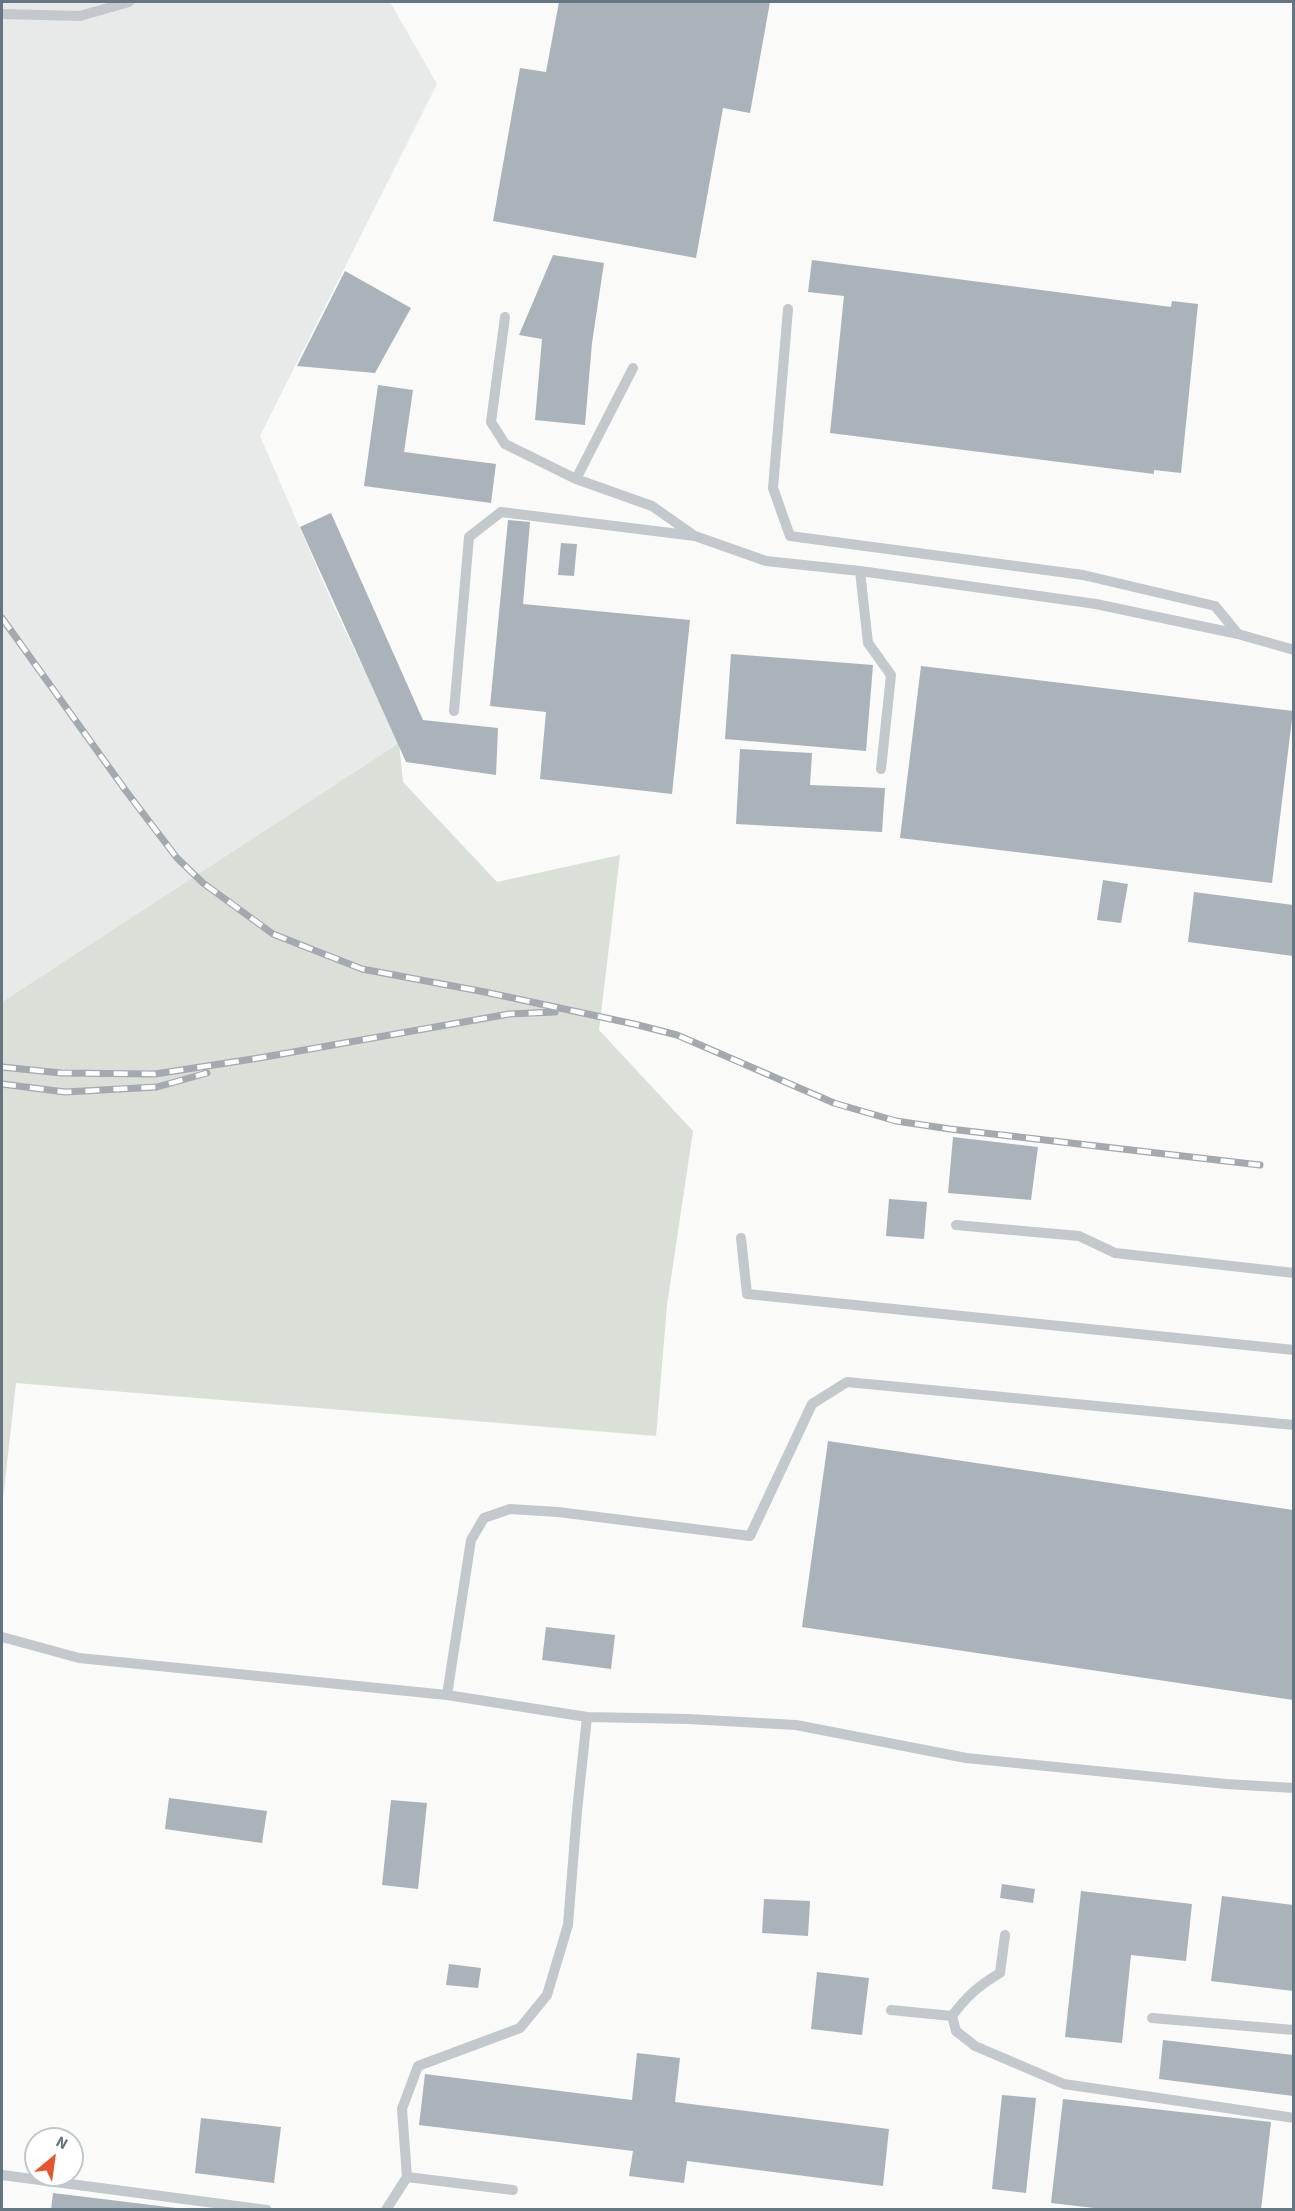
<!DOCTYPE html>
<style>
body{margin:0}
#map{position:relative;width:1295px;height:2211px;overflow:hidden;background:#fafaf8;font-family:"Source Sans 3",sans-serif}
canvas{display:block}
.frame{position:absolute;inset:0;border:3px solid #657683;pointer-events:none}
.north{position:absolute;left:24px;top:2127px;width:60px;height:60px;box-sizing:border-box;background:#fff;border:2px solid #c1c8cd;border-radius:50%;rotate:29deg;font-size:16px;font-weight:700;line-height:24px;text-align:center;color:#657683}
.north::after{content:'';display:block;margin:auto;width:21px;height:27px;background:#e4572e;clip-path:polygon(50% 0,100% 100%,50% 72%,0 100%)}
</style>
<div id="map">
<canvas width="1295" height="2211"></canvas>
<div class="frame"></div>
<div class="north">N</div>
</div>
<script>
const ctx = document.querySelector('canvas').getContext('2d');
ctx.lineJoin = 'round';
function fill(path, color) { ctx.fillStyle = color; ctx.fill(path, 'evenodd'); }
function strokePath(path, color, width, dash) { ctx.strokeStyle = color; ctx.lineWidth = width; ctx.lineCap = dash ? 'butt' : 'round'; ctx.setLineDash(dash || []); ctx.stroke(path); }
const built = new Path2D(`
 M2 2H390L437 84 260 436 334 607 399 743 2 1002Z`);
const green = new Path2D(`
 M399 743 403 782 497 882 620 855 599 1030 693 1131 667 1305 656 1436 16 1383 2 1508V1002Z`);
const building = new Path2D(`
 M559 2H770L750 113 723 108 696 258 493 221 520 68 546 72Z
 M553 255 604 263 592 343 585 425 535 420 542 339 519 335Z
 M812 260 1171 307 1172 301 1198 304 1181 473 1154 470V474L830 433 844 296 808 292Z
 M345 271 411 308 375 373 297 366Z
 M378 385 413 390 404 452 496 464 491 503 364 486Z
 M331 513 423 720 498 728 496 775 406 762 300 527Z
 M508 520 530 522 523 604 690 620 672 794 540 779 546 712 490 706Z
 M561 543 577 544 574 576 558 575Z
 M731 654 873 665 866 751 725 739Z
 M921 666 1293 711 1272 883 900 838Z
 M740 749 812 753 810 785 885 788 882 832 736 824Z
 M1103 880 1128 884 1121 923 1097 920Z
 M1194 892 1293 905V956L1188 942Z
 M953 1137 1038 1147 1031 1200 948 1193Z
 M889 1199 927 1202 924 1239 886 1236Z
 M828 1441 1293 1510V1700L802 1627Z
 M546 1627 615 1635 611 1669 542 1660Z
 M169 1798 267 1811 262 1843 165 1829Z
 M391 1800 427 1803 418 1889 382 1885Z
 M1002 1884 1035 1889 1033 1903 1000 1898Z
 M1081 1891 1192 1904 1186 1961 1131 1955 1122 2043 1065 2037Z
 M1222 1896 1293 1905V1991L1211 1981Z
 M764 1899 810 1901 808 1936 762 1933Z
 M449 1964 481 1968 478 1988 446 1985Z
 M817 1972 869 1978 862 2035 811 2029Z
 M1163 2040 1293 2055V2096L1159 2079Z
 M637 2053 680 2058 675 2102 889 2129 883 2186 687 2161 684 2183 629 2176 633 2151 419 2125 425 2074 632 2100Z
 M1002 2095 1036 2098 1026 2193 992 2189Z
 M1063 2099 1271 2122 1261 2210H1111L1051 2203Z
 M201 2118 281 2127 274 2183 195 2173Z
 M53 2193 176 2208V2210H51Z`);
const lane = new Path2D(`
 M2 14 80 16 129 2
 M788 309 773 488 790 536 1083 575 1215 606 1238 634
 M505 317 491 422 505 444 576 479
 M633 368 576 479 652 506 692 534
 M860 571 868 643 891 675 881 769
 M454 711 469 537 501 512 695 536 766 561 860 571 1096 604 1238 634 1294 650
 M956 1225 1079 1236 1115 1253 1294 1273
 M741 1238 747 1294 1294 1350
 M2 1637 79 1658 447 1695 587 1717 688 1719 796 1725 966 1758 1226 1784 1294 1788
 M447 1695 471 1540 484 1518 510 1509 558 1512 750 1536 812 1404 847 1382 1294 1425
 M1005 1935 1000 1973C978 1986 967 1996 952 2016L956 2031 975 2046 1064 2084 1294 2118
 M891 2010 952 2016
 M1152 2018 1294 2030
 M2 2175 267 2210
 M407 2177 402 2109 418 2066 520 2028 547 1995 568 1925 577 1811 587 1717
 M386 2210 407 2177 513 2190`);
const rail = new Path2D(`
 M2 618 126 791 177 858 203 883 273 934 362 969 485 992 634 1024 677 1035 834 1103 896 1121 950 1129 1260 1165
 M2 1067 61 1073 155 1074 259 1058 509 1014 555 1012
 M2 1084 65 1092 157 1087 207 1073`);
fill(built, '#e8e9e9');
fill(green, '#dadfd7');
fill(building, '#aab3b9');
strokePath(lane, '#c3c8cc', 10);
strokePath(rail, '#a2aab0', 7);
strokePath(rail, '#fff', 4.5, [14]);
</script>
